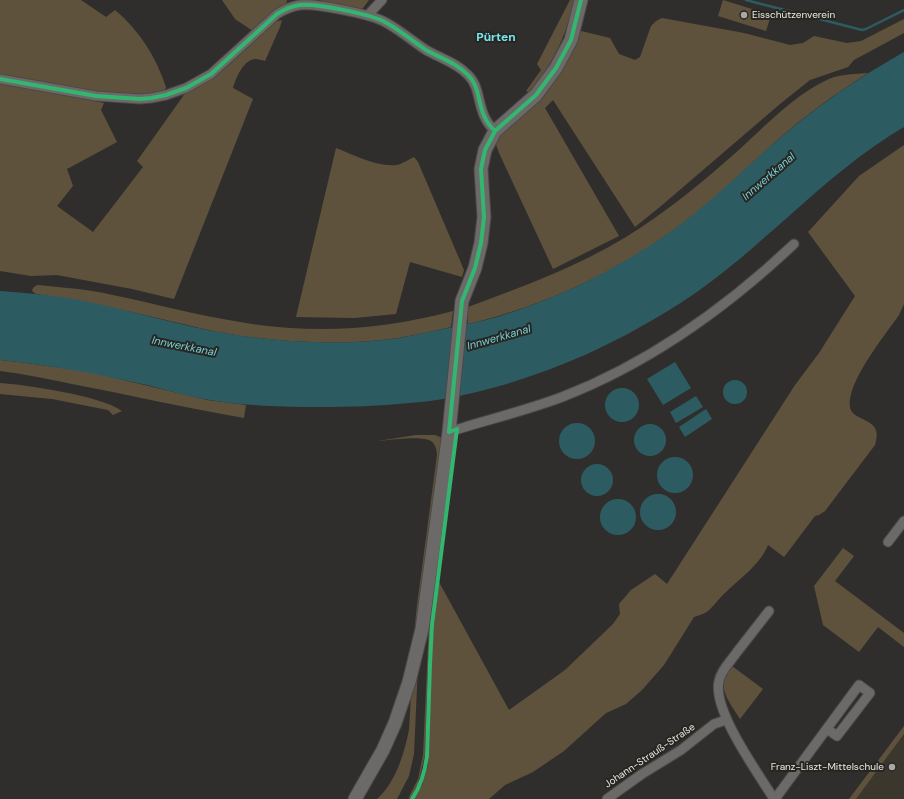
<!DOCTYPE html>
<meta charset="utf-8">
<style>
body{margin:0}
canvas{display:block;background:#302e2c}
</style>
<canvas width="904" height="799"></canvas>
<script>
const ctx = document.querySelector('canvas').getContext('2d');
ctx.lineJoin = 'round';
function fill(path, color) { ctx.fillStyle = color; ctx.fill(path, 'evenodd'); }
function strokePath(path, color, width, dash) { ctx.strokeStyle = color; ctx.lineWidth = width; ctx.lineCap = dash ? 'butt' : 'round'; ctx.setLineDash(dash || []); ctx.stroke(path); }
function write(font, color, halo, rows, align = 'center') {
  ctx.font = font + ' "DM Sans",sans-serif'; ctx.lineWidth = 4; ctx.setLineDash([]); ctx.textBaseline = 'middle'; ctx.strokeStyle = halo; ctx.fillStyle = color; for (const [text, x, y, turn = 0] of rows) {
    ctx.save(); ctx.translate(x, y); ctx.rotate((+turn || 0) * Math.PI / 180); ctx.textAlign = isNaN(turn) ? turn : align; if (halo) ctx.strokeText(text, 0, 0); ctx.fillText(text, 0, 0); ctx.restore();
  }
}
const built = new Path2D(`
 M904 734V799H856Z`);
const green = new Path2D(`
 M0 0H81L106 17 115 10C140 31 156 57 166 87L165 91 141 96 113 95 0 76Z
 M222 0H287L286 5C272 9 263 21 253 31L235 19Z
 M321 0H369L360 12 321 3Z
 M570 0H575C565 37 554 63 529 92L526 91 541 70 537 64Z
 M723 0 771 15 766 31 718 16Z
 M662 18 744 33 790 45 803 43 814 36 847 43 861 41 904 19V33L854 60 848 67 810 80 780 104 661 206 635 227 553 100 545 108 619 236 553 269 499 153 495 142C503 126 522 116 535 104 556 83 570 58 581 31L610 38 619 54 635 60 640 57 651 26 656 21Z
 M282 20 280 27 265 61C262 60 258 59 255 59 243 60 236 78 233 88L253 99 174 299 132 289 57 275 31 276 0 271V83L104 103 101 110 117 142 67 169 73 186 57 206 93 232 143 167 137 161 186 92 210 80 222 71 275 22Z
 M868 73C835 94 803 117 774 143 744 170 715 199 683 223 619 271 545 306 468 324V307C522 287 577 267 626 237 667 212 705 180 741 148 768 123 796 94 829 79 841 74 856 74 868 73Z
 M904 145V304L899 315C885 335 846 383 850 407 852 423 885 416 875 445L825 511 819 515 815 516 784 557 768 545C760 565 740 578 725 593 719 598 714 606 708 611 704 614 699 615 694 617L664 665 642 690 626 704 606 713 564 751 533 772 505 785 489 799H414L422 785 428 765 431 664 434 625 439 582 509 710 565 670 613 624 620 614 619 604 631 590 655 574 667 584 795 385 819 353 855 296 808 232 859 176Z
 M336 148C354 155 376 167 397 165 402 164 409 159 414 157L418 162 464 270 462 277 410 262 396 314 354 318 296 317Z
 M37 285C55 287 74 288 92 291 106 293 121 297 136 300 174 309 213 318 252 324 320 334 386 329 453 311L451 327C433 331 416 335 398 338 349 345 299 343 250 337 223 334 196 327 170 321 125 310 81 300 36 294L32 291 33 288Z
 M0 360 26 363 90 372 207 400 246 405 244 418C186 408 130 395 72 384 48 379 24 374 0 371Z
 M0 383C25 385 49 389 73 394 90 398 108 402 122 411L113 415 108 410 52 399 0 394Z
 M416 435H435L442 438 418 664 414 754 409 776 397 799H377C396 782 404 754 409 730L416 613 437 455C437 450 435 442 429 440 418 436 391 440 378 441Z
 M843 548 854 556 835 581 904 633V647L878 627 859 652 823 625 814 586Z
 M434 589 428 664 425 755 418 784 412 796 408 799 418 779 423 755 429 624 431 597Z
 M732 666 763 689 740 719C728 699 715 688 732 666Z
 M904 726V734L856 799H849Z`);
const water = new Path2D(`
 M904 52V127C822 175 761 251 682 302 609 349 528 384 443 399 432 401 420 402 409 403 378 406 350 407 319 407 283 407 246 406 210 400 189 397 168 390 147 385 98 374 50 365 0 360V291C25 293 50 295 74 299 133 310 191 330 250 337 299 343 350 345 400 338 414 335 429 332 443 329 461 325 480 322 497 317 551 301 603 276 651 245 696 217 733 179 773 144 814 108 858 78 904 52Z
 M675 362 691 388 663 405 647 379Z
 M723 392a12 12 0 1 1 24 0a12 12 0 1 1-24 0Z
 M605 405a17 17 0 1 1 34 0a17 17 0 1 1-34 0Z
 M696 396 703 407 676 423 670 412Z
 M706 409 712 419 685 437 679 427Z
 M559 441a18 18 0 1 1 36 0a18 18 0 1 1-36 0Z
 M634 440a16 16 0 1 1 32 0a16 16 0 1 1-32 0Z
 M657 475a18 18 0 1 1 36 0a18 18 0 1 1-36 0Z
 M581 480a16 16 0 1 1 32 0a16 16 0 1 1-32 0Z
 M640 512a18 18 0 1 1 36 0a18 18 0 1 1-36 0Z
 M600 517a18 18 0 1 1 36 0a18 18 0 1 1-36 0Z`);
const stream = new Path2D(`
 M746 0 862 30 866 29 904 10`);
const street = new Path2D(`
 M368 15 382 0
 M0 79 96 96 140 99 151 98 166 95 186 88 211 74 277 14C285 9 292 6 300 5 316 3 368 14 383 21 399 29 412 41 426 50 440 58 457 63 468 75 483 89 475 113 495 131
 M449 432C486 420 525 411 562 397 650 363 726 308 794 244
 M888 542 904 521
 M769 611C758 625 748 638 737 652 731 661 721 670 719 681 712 710 758 773 774 799
 M607 799 642 774 681 750 714 724 726 720
 M775 799 859 685 870 693 837 736 827 729`);
const secondary = new Path2D(`
 M355 799 383 750 395 723 409 682 422 629 449 432 462 301 475 268 481 243 484 217 481 169 485 150 495 131 536 95 556 68 571 40 581 0`);
const cycleway = new Path2D(`
 M0 79 96 96 140 99 151 98 166 95 186 88 211 74 277 14C285 9 292 6 300 5 316 3 368 14 383 21 399 29 412 41 426 50 440 58 457 63 468 75 483 89 475 113 495 131
 M412 799C421 786 425 771 427 756L430 664 432 625 457 429 449 432 462 301 475 268 481 243 484 217 481 169 485 150 495 131 536 95 556 68 571 40 581 0`);
const markers = [
 [744,15,4,"#a9a8a4"],
 [892,767,4,"#a9a8a4"]
];
const poiNames = [
 ["Eisschützenverein",752,15],
 ["Franz-Liszt-Mittelschule",884,767,"right"]
];
const streetNames = [
 ["Johann-Strauß-Straße",650,756,-34]
];
const waterNames = [
 ["Innwerkkanal",769,177,-41],
 ["Innwerkkanal",499,338,-16],
 ["Innwerkkanal",184,347,11]
];
const quarterNames = [
 ["Pürten",496,38]
];
fill(built, '#3c372d');
fill(green, '#5f523c');
fill(water, '#2c5c62');
strokePath(stream, '#2c5c62', 2.5);
strokePath(street, '#4b4947', 11);
strokePath(secondary, '#4b4947', 15);
strokePath(street, '#6b6a68', 9);
strokePath(secondary, '#6b6a68', 13);
strokePath(cycleway, '#33b770', 4);
for (const [x, y, r, color] of markers) { const dot = new Path2D(); dot.arc(x, y, r, 0, 2 * Math.PI); ctx.fillStyle = color; ctx.fill(dot); strokePath(dot, '#282621', 1.5); }
write('10px', '#eae9e5', '#282621', poiNames, 'left');
write('10px', '#eae9e5', '#282621', streetNames);
write('italic 11px', '#75cfd8', '#282621', waterNames);
write('bold 12px', '#7ae5f0', '#282621', quarterNames);
</script>
